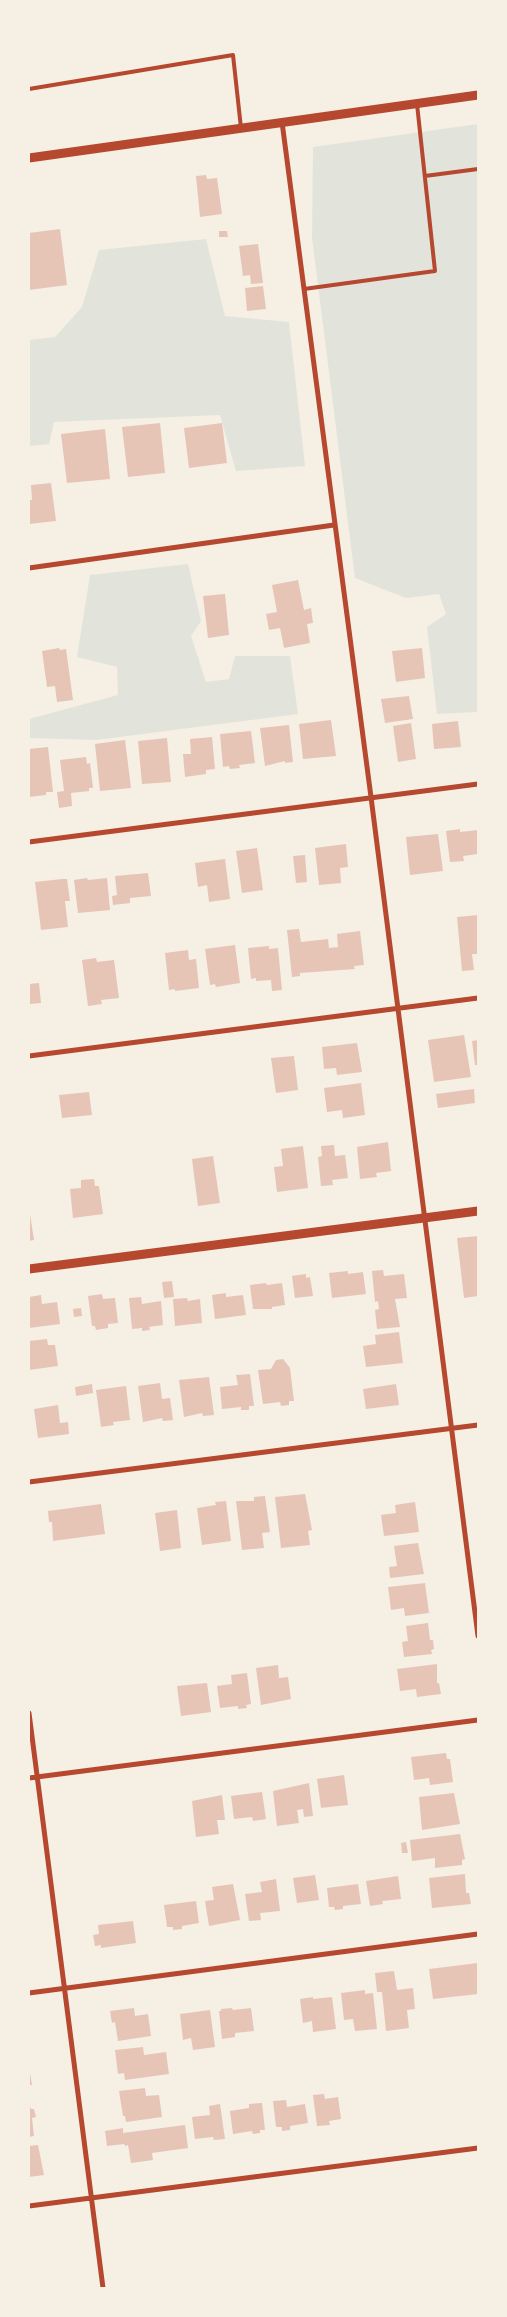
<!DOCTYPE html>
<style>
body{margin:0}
#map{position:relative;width:507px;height:2317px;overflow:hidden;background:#f6efe4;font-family:Figtree,sans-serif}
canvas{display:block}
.frame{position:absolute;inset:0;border:30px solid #f6efe4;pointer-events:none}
</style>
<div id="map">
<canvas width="507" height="2317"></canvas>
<div class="frame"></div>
</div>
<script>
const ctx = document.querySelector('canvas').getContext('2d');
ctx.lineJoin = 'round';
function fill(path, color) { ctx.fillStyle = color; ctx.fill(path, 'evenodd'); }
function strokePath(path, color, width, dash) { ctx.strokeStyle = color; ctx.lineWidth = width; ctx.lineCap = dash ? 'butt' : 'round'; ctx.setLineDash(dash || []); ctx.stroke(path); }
const green = new Path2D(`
 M478 124V712L437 714 427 627 446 614 439 594 406 598 355 578 312 238 313 147Z
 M206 239 225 316 289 322 305 466 236 471 220 415 54 422 49 444 29 446V340L55 337 82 307 99 250Z
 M188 564 201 621 191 636 206 682 229 679 235 656H290L298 714 96 740 29 738V719L118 695 117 667 77 657 90 575Z`);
const building = new Path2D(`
 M206 175 207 179 217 178 222 214 200 217 196 176Z
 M60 229 67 285 29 290V233Z
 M219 231H227L228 237H219Z
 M258 244 263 283 251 284 250 275 243 276 239 246Z
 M263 286 266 309 247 311 245 288Z
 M160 423 165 473 128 477 122 427Z
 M222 423 227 463 189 468 184 428Z
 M105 429 110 479 67 483 61 434Z
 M51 483 56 521 29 524V500H32L31 485Z
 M298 580 304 610 311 608 313 623 307 624 310 643 284 648 280 628 269 630 266 614 277 612 272 585Z
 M225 594 229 635 208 638 203 596Z
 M59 648 60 650 66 649 73 700 57 702 55 686 47 687 42 651Z
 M422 648 425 678 396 682 392 651Z
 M409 696 413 719 385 723 381 699Z
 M331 720 336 756 303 759 299 724Z
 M458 721 461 747 434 749 432 724Z
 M411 723 416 759 398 762 393 726Z
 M289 725 293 762 285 763V761L265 766 260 728Z
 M251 731 255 763 239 765 240 768 230 769 229 766 223 767 220 734Z
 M212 737 215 769 206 770V774L185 777 183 754H191L190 739Z
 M167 738 171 782 142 784 138 741Z
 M125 740 131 788 100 791 95 744Z
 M48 747 53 792H46V795L29 797V749Z
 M86 757 87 764 90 763 93 788H89V791L71 793 72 806 59 808 57 792 64 791 60 760Z
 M460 829V832L478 830V854L463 856 464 861 450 862 446 831Z
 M438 834 443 871 410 875 406 837Z
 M346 844 348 867 340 868 341 883 319 885 315 848Z
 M257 848 263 890 242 893 236 851Z
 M305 855 307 882 296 883 293 856Z
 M225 859 230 899 209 902 207 885 198 887 195 863Z
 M148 873 151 896 130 898V903L113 905 112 896 117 895 115 876Z
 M87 878 88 880 107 878 110 910 78 913 74 880Z
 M62 879H67L70 901H65L68 927 41 930 35 882Z
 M478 915V954H472L474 970 462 971 457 917Z
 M299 929 301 942 328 939 329 948 338 947 337 934 360 931 364 965 354 966 355 969 300 973V976L292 977 287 930Z
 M235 945 240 983 216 987 215 984 210 985 205 949Z
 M269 946V949L278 948 282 990 272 991 271 980 256 981V978L251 979 248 948Z
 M188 950 189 960 196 959 199 988 175 991V989L169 990 165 953Z
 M96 958 97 962 114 960 119 998 101 1000 102 1004 88 1006 82 960Z
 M39 983 41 1003 29 1004V984Z
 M464 1035 471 1077 434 1082 428 1040Z
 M478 1040V1065H475L472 1041Z
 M357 1043 362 1072 337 1075 336 1068 324 1069 322 1047Z
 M294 1056 298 1090 276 1093 271 1058Z
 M361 1083 365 1115 343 1118 342 1110 327 1112 324 1088Z
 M474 1089 475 1103 438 1108 436 1094Z
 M89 1092 92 1115 62 1118 59 1095Z
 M388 1142 391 1171 376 1173 377 1177 360 1179 357 1147Z
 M334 1145 335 1156 345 1155 348 1178 332 1180 333 1185 321 1186 318 1157 322 1156 321 1146Z
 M303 1146 308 1188 277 1192 274 1167 283 1166 281 1149Z
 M213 1156 220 1203 198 1206 192 1159Z
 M94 1179 95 1186H99L103 1214 73 1218 70 1189 81 1188V1180Z
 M29 1208 34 1240 29 1241Z
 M478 1236V1296L464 1298 457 1238Z
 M383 1270 384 1276 404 1274 407 1298 395 1299 400 1327 377 1329 375 1310 379 1309 378 1301 375 1302 372 1271Z
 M348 1271V1274L363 1272 366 1294 332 1298 329 1273Z
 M306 1274V1278L310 1277 313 1296 295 1298 292 1276Z
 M172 1281 174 1297 164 1298 162 1282Z
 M266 1283 267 1285 282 1283 285 1305 272 1307V1309H253L250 1285Z
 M226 1293V1297L243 1295 246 1315 215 1319 212 1295Z
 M102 1294 103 1299 115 1298 118 1323 108 1324V1328L96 1330 95 1326H92L88 1296Z
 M41 1295 42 1304 57 1302 60 1324 29 1328V1297Z
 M141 1297 142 1304 161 1301 163 1325 149 1327 150 1330 142 1331V1328L132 1329 129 1298Z
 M187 1298 188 1301 200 1299 202 1323 175 1326 173 1299Z
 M81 1308 82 1316 74 1317 73 1309Z
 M399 1332 403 1363 366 1367 363 1346 376 1344 375 1335Z
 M47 1339 48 1345H55L58 1366 29 1370V1341Z
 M283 1359 290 1368 294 1401H289V1405L281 1406 280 1402 263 1404 258 1370 271 1369 276 1360Z
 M250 1374 254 1406H249V1410H241V1407L222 1409 220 1387 238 1385 236 1375Z
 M209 1377 214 1415 203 1416 202 1413 184 1417 179 1380Z
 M160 1383 162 1399 170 1398 173 1420 163 1421 162 1418 143 1422 138 1386Z
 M92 1384 93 1393 76 1396 75 1387Z
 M396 1384 399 1405 366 1409 363 1389Z
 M126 1386 130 1420 113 1422 114 1425 101 1427 96 1390Z
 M58 1405 60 1423 68 1422 69 1434 38 1438 34 1409Z
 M305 1494 312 1530 308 1531 310 1545 281 1548 275 1497Z
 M265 1496 270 1532 262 1533 264 1548 242 1550 236 1501H254V1497Z
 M226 1501 231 1541 202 1545 197 1508 216 1505 215 1502Z
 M415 1502 419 1532 384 1536 381 1515 396 1513 395 1505Z
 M101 1504 105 1534 53 1541 52 1522H49L48 1511Z
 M177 1510 181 1548 160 1551 155 1513Z
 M418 1543 424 1574 390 1578 389 1567 397 1566 394 1546Z
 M425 1583 429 1613 405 1616 404 1608 391 1610 388 1587Z
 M428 1623 430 1640H433L434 1649 431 1650 432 1654 404 1657 402 1642 408 1641 406 1626Z
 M437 1664V1683H439L441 1694 417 1697 416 1689 400 1691 397 1669Z
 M278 1665 279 1678 288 1677 291 1699 261 1705 256 1668Z
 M247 1673 251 1704 246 1705 247 1708 238 1709V1706L220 1708 217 1686 232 1684 231 1675Z
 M207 1683 211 1712 181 1716 177 1686Z
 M446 1753 447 1759H450L453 1782 430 1785 429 1778 414 1780 411 1757Z
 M344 1775 348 1805 321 1808 317 1779Z
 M309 1783 313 1816 304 1817 303 1809 297 1810 299 1823 277 1826 273 1791Z
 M262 1792 266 1819 253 1821 252 1817 234 1819 231 1796Z
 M454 1793 460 1824 422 1830 419 1797Z
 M222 1795 225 1820H217L219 1834 196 1837 192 1801Z
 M460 1834 465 1859 462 1860V1865L435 1868V1858L412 1861 410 1840Z
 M406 1842 408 1853H402L401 1843Z
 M465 1874 466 1893H469L471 1904 432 1908 429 1878Z
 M315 1875 319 1900 297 1903 293 1878Z
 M398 1876 401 1899 382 1901 383 1904 370 1906 366 1881Z
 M276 1879 280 1911 260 1913 261 1920 249 1921 245 1894 262 1892 260 1882Z
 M233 1884 240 1920 209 1926 205 1901 214 1900 212 1887Z
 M358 1884 361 1904 343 1906V1909L335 1910 334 1907H329L327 1888Z
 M196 1901 199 1923 182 1926V1929L173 1930V1927H167L164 1905Z
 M133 1921 136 1943 101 1948V1945L95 1946 93 1935 99 1934 98 1925Z
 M478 1963V1994L433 1999 429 1969Z
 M394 1971 397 1990 413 1988 415 2009 407 2010 409 2028 386 2031 382 1992H377L375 1973Z
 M365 1990V1994L373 1993 377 2029 355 2031 353 2019 344 2020 341 1993Z
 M313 1997V1999L332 1997 336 2029 313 2032 312 2021 303 2023 300 1999Z
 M134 2008 135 2016 148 2014 151 2036 118 2041 115 2022 112 2023 110 2011Z
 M232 2008 233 2010 251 2008 254 2031 235 2033V2037L222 2039 219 2011H221V2009Z
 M210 2010 215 2047 193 2050 191 2038 183 2040 180 2014Z
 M143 2047 144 2055 166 2052 169 2074 125 2080 124 2073 118 2074 115 2050Z
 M29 2067 32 2085H29Z
 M145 2088 146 2096 159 2095 162 2117 126 2122 125 2116H123L119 2091Z
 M324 2094 325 2099 338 2097 341 2119 329 2121 330 2125 317 2126 313 2095Z
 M286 2100 287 2107 305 2104 308 2123 290 2126V2130L282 2131V2127H276L273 2101Z
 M262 2103 265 2130H260V2133L253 2134 252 2131 233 2134 230 2111 249 2108V2104Z
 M29 2104 31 2109H34L36 2117 32 2118 34 2136 29 2137Z
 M220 2104 225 2139 214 2140 213 2137 195 2139 192 2117 210 2115 209 2106Z
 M185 2125 188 2148 152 2153 153 2160 131 2163 128 2145 125 2146 124 2144 107 2146 105 2131 123 2128V2133Z
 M38 2145 44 2175 29 2177V2146Z`);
const service = new Path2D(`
 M29 89 233 55 241 128
 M425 176 478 169
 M304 289 435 271 417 104`);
const minor = new Path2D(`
 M282 122 371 797 478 1636
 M29 568 334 525
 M29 842 478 784
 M29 1056 478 998
 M29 1482 478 1425
 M29 1713 103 2288
 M29 1778 478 1720
 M29 1993 478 1934
 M29 2206 478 2148`);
const tertiary = new Path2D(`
 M29 158 478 95
 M29 1269 478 1211`);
fill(green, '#e2e4dc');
fill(building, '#e6c5b7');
strokePath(service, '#b5482f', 4);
strokePath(minor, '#b5482f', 5);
strokePath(tertiary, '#b5482f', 9);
</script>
